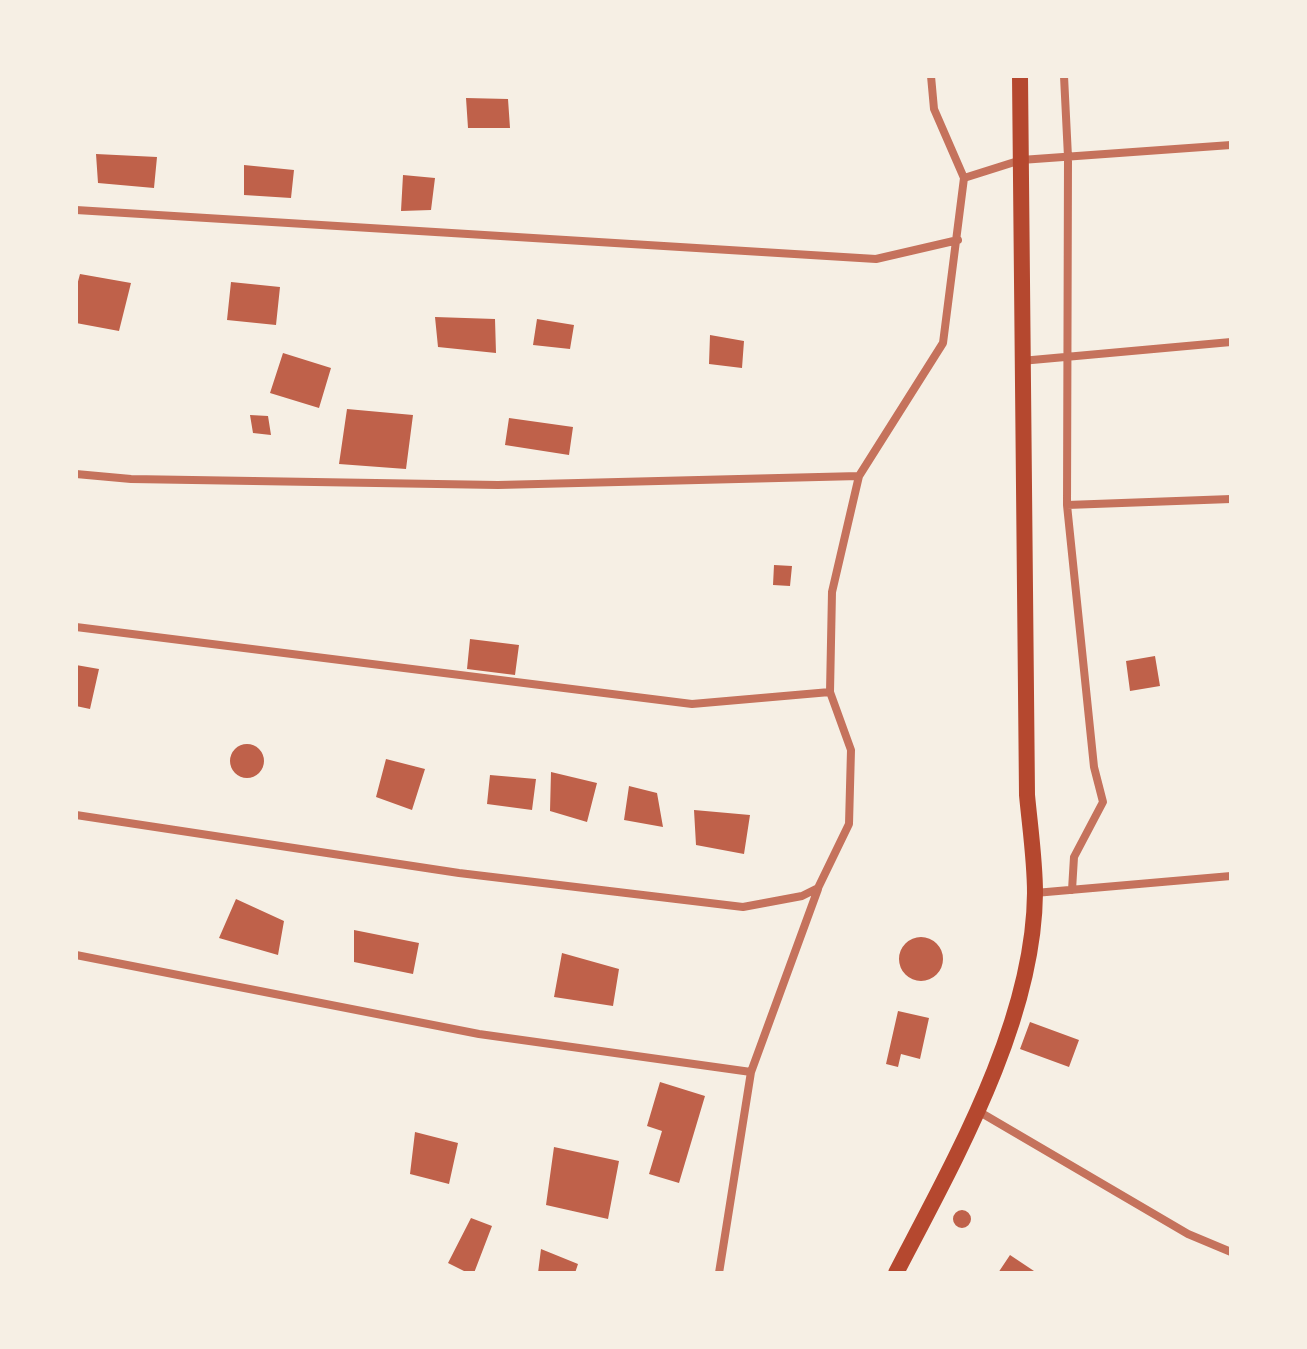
<!DOCTYPE html>
<style>
body{margin:0}
#map{position:relative;width:1307px;height:1349px;overflow:hidden;background:#f6efe4;font-family:"Fira Sans Condensed",sans-serif}
canvas{display:block}
.frame{position:absolute;inset:0;border:78px solid #f6efe4;pointer-events:none}
</style>
<div id="map">
<canvas width="1307" height="1349"></canvas>
<div class="frame"></div>
</div>
<script>
const ctx = document.querySelector('canvas').getContext('2d');
ctx.lineJoin = 'round';
function fill(path, color) { ctx.fillStyle = color; ctx.fill(path, 'evenodd'); }
function strokePath(path, color, width, dash) { ctx.strokeStyle = color; ctx.lineWidth = width; ctx.lineCap = dash ? 'butt' : 'round'; ctx.setLineDash(dash || []); ctx.stroke(path); }
const building = new Path2D(`
 M466 98 508 99 510 128H468Z
 M96 154 157 157 154 188 98 183Z
 M244 165 294 170 291 198 244 195Z
 M403 175 435 178 431 210 401 211Z
 M80 274 131 283 119 331 76 323V289Z
 M231 282 280 287 276 325 227 320Z
 M435 317 495 319 496 353 438 347Z
 M537 319 574 325 570 349 533 345Z
 M710 335 744 341 742 368 709 364Z
 M283 353 331 368 319 408 270 393Z
 M347 409 413 415 406 469 339 464Z
 M250 415 268 416 271 435 253 433Z
 M509 418 573 427 569 455 505 445Z
 M774 565 792 566 790 586 773 585Z
 M470 639 519 645 515 675 467 669Z
 M1155 656 1160 686 1130 691 1126 661Z
 M76 665 99 669 90 709 76 706Z
 M230 761a17 17 0 1 1 34 0a17 17 0 1 1-34 0Z
 M386 759 425 769 412 810 376 797Z
 M551 772 597 783 587 822 550 811Z
 M490 775 536 779 532 810 487 804Z
 M629 786 657 793 663 827 624 820Z
 M694 810 750 815 744 854 696 845Z
 M236 899 284 921 278 955 219 938Z
 M354 930 419 943 413 974 354 962Z
 M899 959a22 22 0 1 1 44 0a22 22 0 1 1-44 0Z
 M562 953 619 969 613 1006 554 997Z
 M898 1011 929 1018 920 1059 901 1054 898 1067 886 1064Z
 M1030 1022 1079 1040 1069 1067 1020 1049Z
 M660 1082 705 1096 679 1183 649 1174 662 1131 647 1126Z
 M415 1132 458 1143 449 1184 410 1174Z
 M554 1147 619 1161 608 1219 546 1205Z
 M953 1219a9 9 0 1 1 18 0a9 9 0 1 1-18 0Z
 M471 1218 492 1226 474 1273H468L448 1263Z
 M541 1249 578 1264 575 1273H538Z
 M1010 1255 1037 1273H998Z`);
const minor = new Path2D(`
 M931 76 934 109 964 178
 M1064 76 1068 157 1067 505 1231 499
 M76 210 876 259 958 240
 M1021 361 1231 342
 M76 474 131 479 498 485 859 476
 M1067 505 1094 767 1103 802 1074 857 1072 890
 M76 627 692 704 830 692
 M76 815 459 873 743 907 802 896 818 888 849 824 851 750 830 692 832 592 859 476 943 343 964 178 1021 160 1231 145
 M1035 893 1231 876
 M76 955 479 1034 751 1072 818 889
 M978 1111 1188 1234 1231 1252
 M719 1273 751 1072`);
const secondary = new Path2D(`
 M896 1273C954 1161 1034 1022 1035 893 1035 861 1030 827 1027 795L1020 76`);
fill(building, '#bf614a');
strokePath(minor, '#c5725c', 8);
strokePath(secondary, '#b5482f', 16);
</script>
